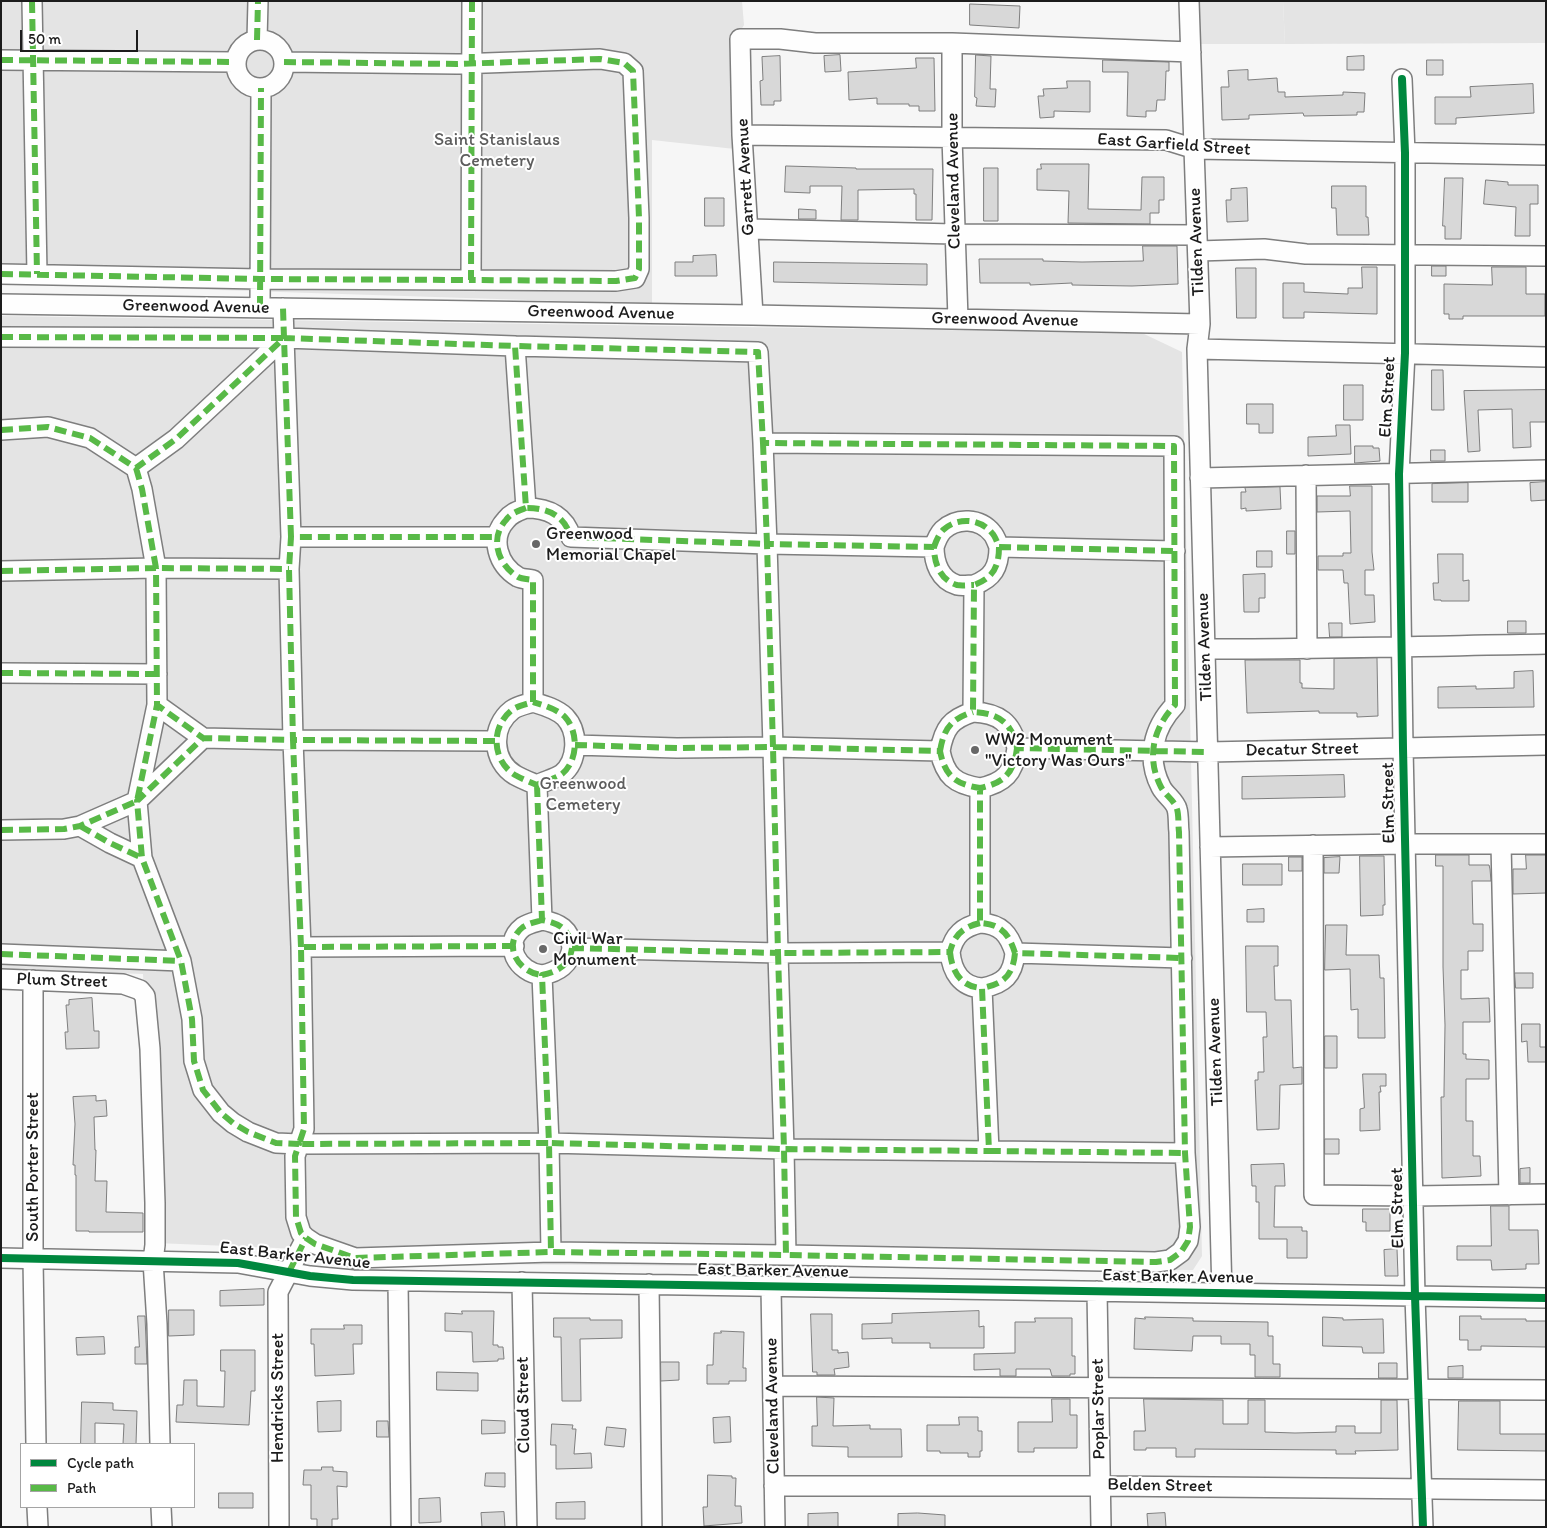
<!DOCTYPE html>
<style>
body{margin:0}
#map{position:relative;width:1547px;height:1528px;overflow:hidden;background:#f6f6f6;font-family:Itim,sans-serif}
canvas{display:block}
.frame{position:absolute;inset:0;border:2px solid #1c1c1c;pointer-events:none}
.legend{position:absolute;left:20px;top:1443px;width:175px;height:65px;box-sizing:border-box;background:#fff;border:1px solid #a4a4a4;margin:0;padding:6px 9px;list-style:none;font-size:15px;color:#1c1c1c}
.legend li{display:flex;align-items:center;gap:10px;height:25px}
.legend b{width:25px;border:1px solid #a4a4a4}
.scale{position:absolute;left:20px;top:30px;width:118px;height:22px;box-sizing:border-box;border:2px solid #1c1c1c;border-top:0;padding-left:6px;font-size:15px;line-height:18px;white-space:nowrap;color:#1c1c1c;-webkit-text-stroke:4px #fff;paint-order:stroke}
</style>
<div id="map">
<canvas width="1547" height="1528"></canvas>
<div class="frame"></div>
<ul class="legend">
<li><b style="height:6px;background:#00873e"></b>Cycle path</li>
<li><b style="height:6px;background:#58b947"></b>Path</li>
</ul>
<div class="scale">50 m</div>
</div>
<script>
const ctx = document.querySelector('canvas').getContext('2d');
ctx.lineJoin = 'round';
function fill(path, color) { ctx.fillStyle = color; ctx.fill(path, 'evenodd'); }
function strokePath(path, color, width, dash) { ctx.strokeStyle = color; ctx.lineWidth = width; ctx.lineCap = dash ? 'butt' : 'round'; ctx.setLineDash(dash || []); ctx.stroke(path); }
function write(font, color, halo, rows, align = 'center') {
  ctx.font = font + ' Itim,sans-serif'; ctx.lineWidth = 4; ctx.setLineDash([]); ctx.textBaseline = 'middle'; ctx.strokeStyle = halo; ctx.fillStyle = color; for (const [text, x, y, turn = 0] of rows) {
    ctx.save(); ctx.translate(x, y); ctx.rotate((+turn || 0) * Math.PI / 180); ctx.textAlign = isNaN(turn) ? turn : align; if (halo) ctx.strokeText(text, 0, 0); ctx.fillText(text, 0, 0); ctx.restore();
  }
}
const built = new Path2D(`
 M1199 1H1283L1285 44H1200Z`);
const green = new Path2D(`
 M1 1H742L744 25 736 38 731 70 735 149 652 140V304L1 283Z
 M1283 1H1546V43L1285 44Z
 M1 316 1142 333 1182 352 1202 1256 1193 1270 349 1263 301 1249 156 1243 143 974 1 969Z`);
const building = new Path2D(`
 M970 4 1020 6 1019 28 970 25Z
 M840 55 841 71 825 72 824 56Z
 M976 55 991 56 990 89H996L995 107 976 106 977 98 975 97Z
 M780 56 781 101H774V105H761L760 81 763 80 762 57Z
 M1364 56V70H1347V57Z
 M916 58H934L935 111H919V106H909V104H877V98L849 100 848 72 916 68Z
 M1103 60 1169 62V71H1166L1165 100H1157L1156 111H1146V117L1127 116 1128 72H1103Z
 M1427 60H1443V75H1427Z
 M1248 70V80L1277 78 1278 92H1285V97L1343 95V92L1365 93 1364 112H1357V115L1304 116 1303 113 1249 115V119L1222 120 1221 87H1229L1228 71Z
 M1067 81H1090V112L1054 111V117L1040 118 1038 96H1044L1043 89 1067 88Z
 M1533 84 1534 113 1456 118V124H1435V97H1471L1470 87Z
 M1041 164H1089L1088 209 1141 210 1142 177H1164V200H1159V213H1150V224L1068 223 1069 191 1037 190V169H1041Z
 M786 166 856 168V169H933L932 220H916V194H914V189L858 190V220H841L842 186H810V193L785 192Z
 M984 168H998V221H984Z
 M1445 178H1463L1461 239H1445V226H1443Z
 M1486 180 1508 182V185H1538V204H1530V236H1515L1516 207 1484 204Z
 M1332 186H1366V217H1368L1369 235H1337L1336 208H1332Z
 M1247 188 1248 221 1227 222 1226 200H1231V189Z
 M705 198H724V226H705Z
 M799 209 816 210V219H799Z
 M1143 246H1177L1178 284 1132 286 1072 285V283L1030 285V283H980L979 259H1043V261L1082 262 1143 261Z
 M716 255 717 276H675V262H693V256Z
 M774 262 927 264V285L774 282Z
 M1432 266H1446V276H1432Z
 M1362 267H1377V314L1304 312V318H1283V283H1304V292L1348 294V288H1362Z
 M1492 267H1526V294H1545V316H1463V319H1449V314H1444V284L1492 285Z
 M1236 268H1256V318H1237Z
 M1432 370H1443L1444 410H1432Z
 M1344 385H1363V420H1344Z
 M1546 390V422H1530L1531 447 1513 448 1512 409 1478 410 1480 451 1468 452 1464 391Z
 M1247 404H1273V433H1259V424H1247Z
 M1336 425H1350L1351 454 1308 456V437L1336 436Z
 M1355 446H1373V448H1379L1380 461 1355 463Z
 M1431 450H1445V461H1431Z
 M1546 482V500L1531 501 1530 483Z
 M1468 483V502H1432V484Z
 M1350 486H1372V552L1374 570H1365V595H1374L1375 622 1350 624 1348 583H1344L1343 570H1318V556H1343V553H1351L1350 511 1317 512V496H1350Z
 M1280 487 1281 509 1246 511V508L1241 509V492H1246L1245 488Z
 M1287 531H1295V554H1287Z
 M1257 551H1272V567H1257Z
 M1438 554H1463V581L1469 580V601H1441V600H1434L1433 583H1438Z
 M1265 574V598H1259V612H1244L1243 575Z
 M1508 621H1526V633H1508Z
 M1329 623H1342V637H1330Z
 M1377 658 1378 716 1357 717V713H1319V711L1247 713 1245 660H1300V683H1302V688L1334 689V659Z
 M1533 671 1534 707 1438 708V687L1476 686V689L1514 688V672Z
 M1344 775 1345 797 1242 799V777Z
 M1436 855H1469V865H1489L1490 869 1491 881H1472L1473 924H1483V951H1468V970H1461V999L1489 998 1490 1022H1463V1054H1466V1059L1489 1060V1079H1466V1121H1473V1156H1480L1481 1176 1442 1178 1441 1097H1444V1091L1445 1025 1443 967V866H1436Z
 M1526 855H1546V893L1513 894V869H1526Z
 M1360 856H1384L1385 905H1383V915L1361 916Z
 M1289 857H1302V871H1289Z
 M1340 857 1339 873H1324V858Z
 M1243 864H1282V885H1243Z
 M1264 909V922H1247V910Z
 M1326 925H1347L1346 955H1379L1380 978H1384L1385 1038H1358V1009L1351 1010 1350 969 1325 970Z
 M1246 946H1278V966H1274L1275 1000H1291L1293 1068 1302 1067V1084L1280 1085 1279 1129 1257 1130 1255 1080H1258V1072H1264L1263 1037H1267L1266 1012H1247Z
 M1515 973H1533V988H1516Z
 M92 998 94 1031H99V1048L66 1049 65 1032H68L66 1005H69V1000Z
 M1522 1024H1540V1047H1546V1062H1528L1527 1041 1522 1042Z
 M1325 1036H1337V1068H1325Z
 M1363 1074H1386V1086H1380L1381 1092H1379L1380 1130 1360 1131V1109L1364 1108Z
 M96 1096V1101L106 1100 107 1116 94 1117 95 1150H96L95 1181H107L106 1212 143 1213V1232H89V1231H76V1175H75V1165H73L75 1124 73 1097Z
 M1325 1139H1339V1154H1325Z
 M1284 1164 1285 1186H1275L1274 1227H1302V1231H1307V1258H1287V1239H1259V1202H1256V1186H1252L1251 1165Z
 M1530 1168V1183H1520V1169Z
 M1491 1206H1509V1230H1538L1539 1264H1526V1269L1492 1270 1491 1260H1457V1246H1491Z
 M1363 1209H1390V1231H1366V1222H1363Z
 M1397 1249 1398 1276H1385L1384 1250Z
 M264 1289V1305L220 1306V1291Z
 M169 1310H194V1335L169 1336Z
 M462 1311H494L493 1345H498V1347H503L504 1359H498V1361L473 1362 472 1332 445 1331V1313L462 1314Z
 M979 1311V1327L984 1326V1348H930V1343H892V1338L862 1339V1324L892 1323V1314Z
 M811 1314H832V1350H838V1353L848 1352 849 1367 834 1369 835 1375H817V1372H813Z
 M138 1316H145L147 1364H135V1347H139Z
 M1460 1316H1481V1319H1526V1321H1546V1347L1481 1346V1350H1468V1340H1460Z
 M1145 1317 1193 1318V1321L1268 1322V1336H1273V1364H1280V1377H1255V1355H1250V1344H1221V1336H1193L1192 1351 1134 1349 1135 1318 1145 1319Z
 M1323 1317 1343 1318V1320L1383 1319 1384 1353H1363L1362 1347 1323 1346Z
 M554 1318H590V1320H622V1338L580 1339 581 1401H562L561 1337H554Z
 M1035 1318H1072V1356H1075V1374H1070V1376H1052L1050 1369H1016V1376H1000V1369L974 1370V1354L1015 1353V1322H1035Z
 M344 1325H362V1344H353L354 1374 315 1376 314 1344H311V1329H344Z
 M721 1331 744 1332 743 1368H746V1381H729V1384H707V1365H713L714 1333H721Z
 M104 1337 105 1354 77 1355 76 1338Z
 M221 1350H255V1391H251L249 1425 176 1422 177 1405H183L184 1380H197V1406L224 1407 225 1371H221Z
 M661 1362H679V1380L661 1381Z
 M1379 1363H1397V1378H1379Z
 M1463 1366V1378H1448V1367Z
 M437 1372 478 1373V1391L437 1390Z
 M817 1397 834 1398 833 1426 870 1425V1429H901L902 1457H848V1447L812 1446V1426H817Z
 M1052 1399H1070V1415H1077V1448H1034V1452H1018V1422H1052Z
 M1144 1399 1223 1400V1424H1248V1400H1265V1432L1295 1433 1336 1432V1426H1355V1433H1381V1400H1397L1398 1450 1355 1451 1356 1454H1336V1450L1195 1449V1457H1176V1448H1146V1450H1134V1431H1145Z
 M341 1401V1431L318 1432 317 1402Z
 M1459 1401H1500V1434H1546V1451L1458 1450Z
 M82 1402 113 1403V1410L137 1411 136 1444H123L124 1424 95 1423V1444H81Z
 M730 1417 731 1442 714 1443 713 1418Z
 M959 1417H978V1431H982V1451H980V1457H968V1453H940V1451H927V1425H959Z
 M482 1420 505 1421V1433L482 1434Z
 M377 1421H388L389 1437H377Z
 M552 1424 573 1425 572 1429H576L574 1454 591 1453 592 1468 556 1469V1445H551Z
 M607 1427 626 1429 624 1447 605 1445Z
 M322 1467H333V1471L347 1472V1487L337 1486 338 1519H332V1527H317V1519H311V1485H303L304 1470H321Z
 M486 1473H505V1487L485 1486Z
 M708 1475 732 1476V1478H736L735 1506H741L742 1523 704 1526 703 1507H707Z
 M219 1493H253V1508H219Z
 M440 1498 441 1522 419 1523V1499Z
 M585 1502V1519H556V1503Z
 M504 1512 505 1527H482L481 1513Z
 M838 1513V1527H808V1514Z
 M918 1513 945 1515V1527H898V1514Z
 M1165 1513 1166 1527H1148L1147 1514Z`);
const minor = new Path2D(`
 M32 1 37 274
 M1189 1 1200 324 1197 349 1222 1293
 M236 64a24 24 0 1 1 48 0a24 24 0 1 1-48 0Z
 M257 40 258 1
 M952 43V137L958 319
 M1 60 235 62
 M284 62 457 64 600 59 624 63 633 71 639 218V269L635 278 616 281 471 280
 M1402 79 1405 153V353L1399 474 1403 748 1415 1296 1423 1527
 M742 135 1166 140 1195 149 1546 155
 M749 229 954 234 1197 235
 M1198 251 1264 249 1306 254 1546 256
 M1 274 260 279 471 280 472 1
 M1 304 753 315 1200 324
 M260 308 261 88
 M753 315 742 135 740 39H780L815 43H952L1191 52
 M1 337 284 338
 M1197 349 1546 357
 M1 430 48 427 90 438 136 468 176 439 284 338 283 308
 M763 443 767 544 571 537C564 515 548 508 526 508L515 346 758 352 763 443 1174 446 1175 705C1153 728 1146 758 1161 787 1165 795 1175 801 1177 809 1179 816 1178 825 1179 832L1185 1153 1190 1227 1188 1241 1181 1252 1170 1260 1156 1262 786 1255 784 1149 549 1143 551 1252 786 1255
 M136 468 142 489 156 568 289 569
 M1306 475 1307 649
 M1200 478 1546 470
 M526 508C518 511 511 513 506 520 489 538 498 565 518 577 522 579 528 579 533 580V702C527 704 517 706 512 710 490 727 492 761 515 775 522 779 530 782 537 785 544 781 555 779 562 774 578 761 579 732 565 717 557 709 543 705 533 702
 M291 537 284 338 515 346
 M934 547C936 541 939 534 943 530 957 517 980 518 992 533 995 536 997 542 999 547L1175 551
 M999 547C999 567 993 578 974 585L973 712C999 713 1012 723 1017 748L1208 752 1546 745
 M1 571 156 568 157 705 203 738
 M1205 649C1318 649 1432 646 1546 644
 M1 673 157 674
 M495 741 293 740 289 569 291 537H497
 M575 745 677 748 773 747 767 544 934 547C934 563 940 580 957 585 962 586 969 585 974 585
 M1017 748C1014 773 1004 783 980 788V923C1001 924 1009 934 1015 953L1182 958
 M940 751C944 728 951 719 973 712
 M537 785 542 920C559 923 570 929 572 948L778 953 773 747 940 751C945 776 955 784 980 788
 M80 826 110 843 142 858
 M1 830 64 829 80 826 137 801 157 705
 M1501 844 1509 1195
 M1313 845 1314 1195 1413 1196 1546 1194
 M1210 847 1405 844H1546
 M542 920C536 922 529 923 523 927 501 944 518 973 542 975
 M980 923C963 927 954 935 950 952L778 953 784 1149 989 1151
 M514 946 301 947 304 1129 299 1144 549 1143 542 975C558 972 570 964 572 948
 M301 947 293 740 203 738 137 801 142 858 181 961 192 1019 194 1061 203 1090 221 1113 233 1123 248 1132 276 1143 299 1144 295 1156 296 1217 301 1233 306 1238 315 1244 355 1258 551 1252
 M950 952C952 972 961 987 982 988
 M1015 953C1013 975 1004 984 982 988L989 1151 1185 1153
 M1 954 181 961
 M1 979 123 984 140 990 145 996 150 1049 155 1203V1245L153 1261 157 1324 160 1444
 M33 980V1259L36 1444
 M1 1258 238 1263 310 1276 353 1280 1546 1298
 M398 1281 401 1527
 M522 1282 527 1527
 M649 1284 652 1527
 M771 1286 775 1527
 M1097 1291 1101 1527
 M773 1386 1546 1390
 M774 1486H1100L1546 1490
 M37 1507 38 1527
 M161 1507 162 1527
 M279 1527 278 1292 306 1238`);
const quiet = new Path2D(`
 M32 1 37 274
 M257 40 258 1
 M1 60 235 62
 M284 62 457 64 600 59 624 63 633 71 639 218V269L635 278 616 281 471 280
 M1 274 260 279 471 280 472 1
 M260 308 261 88
 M1 337 284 338
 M1 430 48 427 90 438 136 468 176 439 284 338 283 308
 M763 443 767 544 571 537C564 515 548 508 526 508L515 346 758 352 763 443 1174 446 1175 705C1153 728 1146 758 1161 787 1165 795 1175 801 1177 809 1179 816 1178 825 1179 832L1185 1153 1190 1227 1188 1241 1181 1252 1170 1260 1156 1262 786 1255 784 1149 549 1143 551 1252 786 1255
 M136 468 142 489 156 568 289 569
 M526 508C518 511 511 513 506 520 489 538 498 565 518 577 522 579 528 579 533 580V702C527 704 517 706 512 710 490 727 492 761 515 775 522 779 530 782 537 785 544 781 555 779 562 774 578 761 579 732 565 717 557 709 543 705 533 702
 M291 537 284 338 515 346
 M934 547C936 541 939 534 943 530 957 517 980 518 992 533 995 536 997 542 999 547L1175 551
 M999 547C999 567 993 578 974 585L973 712C999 713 1012 723 1017 748L1208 752
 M1 571 156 568 157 705 203 738
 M1 673 157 674
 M495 741 293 740 289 569 291 537H497
 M575 745 677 748 773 747 767 544 934 547C934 563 940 580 957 585 962 586 969 585 974 585
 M1017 748C1014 773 1004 783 980 788V923C1001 924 1009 934 1015 953L1182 958
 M940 751C944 728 951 719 973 712
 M537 785 542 920C559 923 570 929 572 948L778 953 773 747 940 751C945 776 955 784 980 788
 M80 826 110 843 142 858
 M1 830 64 829 80 826 137 801 157 705
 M542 920C536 922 529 923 523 927 501 944 518 973 542 975
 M980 923C963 927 954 935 950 952L778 953 784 1149 989 1151
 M514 946 301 947 304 1129 299 1144 549 1143 542 975C558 972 570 964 572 948
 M301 947 293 740 203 738 137 801 142 858 181 961 192 1019 194 1061 203 1090 221 1113 233 1123 248 1132 276 1143 299 1144 295 1156 296 1217 301 1233 306 1238 315 1244 355 1258 551 1252
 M950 952C952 972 961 987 982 988
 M1015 953C1013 975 1004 984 982 988L989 1151 1185 1153
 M1 954 181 961
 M289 1272 306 1238`);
const cycleway = new Path2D(`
 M1402 79 1405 153V353L1399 474 1403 748 1415 1296 1423 1527
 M1 1258 238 1263 310 1276 353 1280 1546 1298`);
const markers = [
 [536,544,5,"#686868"],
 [975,750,5,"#686868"],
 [543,949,5,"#686868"]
];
const parkNames = [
 ["Saint Stanislaus",497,140],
 ["Cemetery",497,161],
 ["Greenwood",583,784],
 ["Cemetery",583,805]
];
const streetNames = [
 ["East Garfield Street",1174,145,4],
 ["Garrett Avenue",746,177,-93],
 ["Cleveland Avenue",954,181,-91],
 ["Tilden Avenue",1197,242,-92],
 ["Greenwood Avenue",196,307,1],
 ["Greenwood Avenue",601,313,1],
 ["Greenwood Avenue",1005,320,1],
 ["Elm Street",1388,397,-87],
 ["Tilden Avenue",1205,647,-92],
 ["Decatur Street",1302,750,-1],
 ["Elm Street",1389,803,-91],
 ["Plum Street",62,981,2],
 ["Tilden Avenue",1216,1052,-92],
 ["South Porter Street",33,1167,-90],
 ["Elm Street",1398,1208,-91],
 ["East Barker Avenue",295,1256,6],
 ["East Barker Avenue",773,1271,1],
 ["East Barker Avenue",1178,1277,1],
 ["Hendricks Street",278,1398,-90],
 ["Cloud Street",524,1405,-91],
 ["Cleveland Avenue",773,1406,-91],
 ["Poplar Street",1099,1409,-91],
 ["Belden Street",1160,1486,1]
];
const poiNames = [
 ["Greenwood",546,534],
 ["Memorial Chapel",546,555],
 ["WW2 Monument",985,740],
 ["\"Victory Was Ours\"",985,761],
 ["Civil War",553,939],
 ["Monument",553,960]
];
fill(built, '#e5e5e5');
fill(green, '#e4e4e4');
fill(building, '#d8d8d8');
strokePath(building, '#7e7e7e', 1);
strokePath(minor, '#7e7e7e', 22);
strokePath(minor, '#fefefe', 19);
strokePath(quiet, '#58b947', 6, [12, 6]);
strokePath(cycleway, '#00873e', 8);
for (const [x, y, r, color] of markers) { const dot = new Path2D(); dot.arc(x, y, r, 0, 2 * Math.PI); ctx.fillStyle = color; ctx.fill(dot); strokePath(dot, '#fff', 2); }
write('18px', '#5d5d5d', '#fff', parkNames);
write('18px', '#1c1c1c', '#fff', streetNames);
write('18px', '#1c1c1c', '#fff', poiNames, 'left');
</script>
